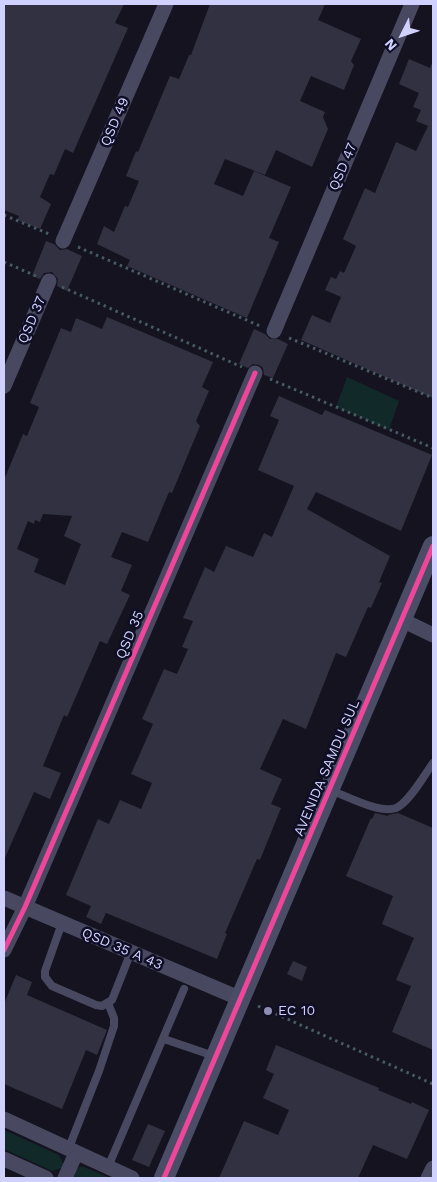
<!DOCTYPE html>
<style>
body{margin:0}
#map{position:relative;width:437px;height:1182px;overflow:hidden;background:#14131f;font-family:"Work Sans",sans-serif}
canvas{display:block}
.frame{position:absolute;inset:0;border:5px solid #d1d1ff;pointer-events:none}
.north{position:absolute;left:377px;top:10px;width:50px;height:50px;-webkit-text-stroke:4px #0f0e24;paint-order:stroke;rotate:229deg;font-size:14px;font-weight:700;line-height:20px;text-align:center;color:#d1d1ff}
.north::after{content:'';display:block;margin:auto;width:18px;height:22px;background:#d1d1ff;clip-path:polygon(50% 0,100% 100%,50% 72%,0 100%)}
</style>
<div id="map">
<canvas width="437" height="1182"></canvas>
<div class="frame"></div>
<div class="north">N</div>
</div>
<script>
const ctx = document.querySelector('canvas').getContext('2d');
ctx.lineJoin = 'round';
function fill(path, color) { ctx.fillStyle = color; ctx.fill(path, 'evenodd'); }
function strokePath(path, color, width, dash) { ctx.strokeStyle = color; ctx.lineWidth = width; ctx.lineCap = dash ? 'butt' : 'round'; ctx.setLineDash(dash || []); ctx.stroke(path); }
function write(font, color, halo, rows, align = 'center') {
  ctx.font = font + ' "Work Sans",sans-serif'; ctx.lineWidth = 5; ctx.setLineDash([]); ctx.textBaseline = 'middle'; ctx.strokeStyle = halo; ctx.fillStyle = color; for (const [text, x, y, turn = 0] of rows) {
    ctx.save(); ctx.translate(x, y); ctx.rotate((+turn || 0) * Math.PI / 180); ctx.textAlign = isNaN(turn) ? turn : align; if (halo) ctx.strokeText(text, 0, 0); ctx.fillText(text, 0, 0); ctx.restore();
  }
}
const green = new Path2D(`
 M347 377 399 401 389 430 336 407Z
 M4 1130 59 1155 63 1164 61 1168 52 1171 4 1149Z
 M79 1167H84L110 1178H74L76 1170Z`);
const building = new Path2D(`
 M4 4H124L115 23 128 28 73 153 65 149 54 175 50 174 40 197 51 204 40 229 17 220 19 216 4 210Z
 M210 4H325L318 20 361 39 351 61 354 65 344 90 311 76 300 101 325 112 323 117 328 129 312 167 276 150 265 175 225 159 214 184 243 196 254 171 291 187 269 238 279 242 247 318 127 266 130 260 97 244 104 226 114 232 125 206 128 207 139 181 126 176 136 151 138 152 170 76 179 79 189 55H191Z
 M409 59 430 68 433 60V398L301 340 312 315 330 323 341 297 325 290 331 277 336 279 340 271 344 273 356 246 343 239 365 188 375 193 396 142 416 151 428 126 416 121 421 110 413 107 419 93 399 84Z
 M46 241 54 244 60 250 67 249 82 256 67 291 57 286 58 279 52 272 44 273 40 279 32 276Z
 M107 317 213 362 202 387 209 391 196 421 200 426 172 493 169 492 148 542 122 532 111 557 132 565 121 591 130 595 107 644 100 641 67 717 64 715 43 766 61 773 50 799 34 792 4 860V480L23 434 27 436 39 407 30 403 61 328 71 332 76 318 102 329ZM43 514 72 516 64 536 81 544 65 585 34 572 39 559 17 549 28 521 34 524 35 520 40 522Z
 M254 329 265 334 270 339H278L288 344 273 378 264 375 263 368 259 365 253 364 248 368 239 364Z
 M279 396 322 415 325 410 432 455 401 531 316 492 307 509 390 556 379 582 382 583 371 608 368 607 346 657 336 653 306 729 283 719 260 769 282 779 271 804 281 808 260 860 257 859 225 933 227 934 217 959 106 913 101 924 86 917 91 906 66 895 98 819 109 824 120 800 141 809 152 783 131 774 153 724 142 719 164 669 177 674 188 649 182 647 193 621 183 618 205 567 214 572 226 546 253 557 264 533 272 537 294 486 258 470 279 420 270 416Z
 M375 813 388 816V815L398 813 433 828V1050L392 1032 411 986 396 980 414 938 382 924 393 896 346 876 371 818 372 819Z
 M293 961 307 967 302 981 287 974Z
 M16 975 32 982 27 995 107 1030 97 1055 86 1050 62 1109 4 1084V1004Z
 M276 1045 379 1088 378 1090 411 1104 412 1102 429 1110 407 1159 373 1145 358 1178H219L244 1121 278 1135 289 1110 263 1098 274 1074 266 1070Z
 M148 1124 165 1131 149 1167 132 1160Z`);
const path = new Path2D(`
 M4 215 49 234
 M78 247 260 326
 M4 262 36 276
 M62 287 242 367
 M289 338 433 398
 M270 379 433 448
 M258 1006 433 1084`);
const lane = new Path2D(`
 M330 790C347 796 379 814 396 808 409 803 425 774 433 763
 M62 923 45 971V977L52 986 96 1005 102 1006 112 1000 131 952
 M164 1039 214 1056
 M68 1150 99 1071 114 1026V1018L108 1003
 M108 1167 184 989`);
const street = new Path2D(`
 M63 241 166 4
 M274 331 412 4
 M4 386 49 281
 M402 620 433 635
 M4 898 241 999
 M4 950 25 907 255 373
 M4 1119 132 1178
 M4 1159 46 1178
 M65 1178 76 1153
 M428 1178 433 1168`);
const secondary = new Path2D(`
 M164 1178 433 546`);
const cycleway = new Path2D(`
 M4 950 25 907 255 373
 M164 1178 433 546`);
const markers = [
 [268,1011,5,"#8f8eb1"]
];
const streetNames = [
 ["QSD 49",115,122,-67],
 ["QSD 47",343,167,-67],
 ["QSD 37",32,320,-67],
 ["QSD 35",130,635,-67],
 ["AVENIDA SAMDU SUL",327,768,-67],
 ["QSD 35 A 43",122,949,23]
];
const poiNames = [
 ["EC 10",278,1011]
];
fill(green, '#112a29');
fill(building, '#323142');
strokePath(path, '#485a65', 3, [2.5, 4]);
strokePath(lane, '#484960', 8);
strokePath(street, '#484960', 15);
strokePath(secondary, '#4b4d66', 20);
strokePath(cycleway, '#ed469a', 5);
for (const [x, y, r, color] of markers) { const dot = new Path2D(); dot.arc(x, y, r, 0, 2 * Math.PI); ctx.fillStyle = color; ctx.fill(dot); strokePath(dot, '#0f0e24', 2); }
write('14px', '#d1d1ff', '#0f0e24', streetNames);
write('14px', '#d1d1ff', '#0f0e24', poiNames, 'left');
</script>
